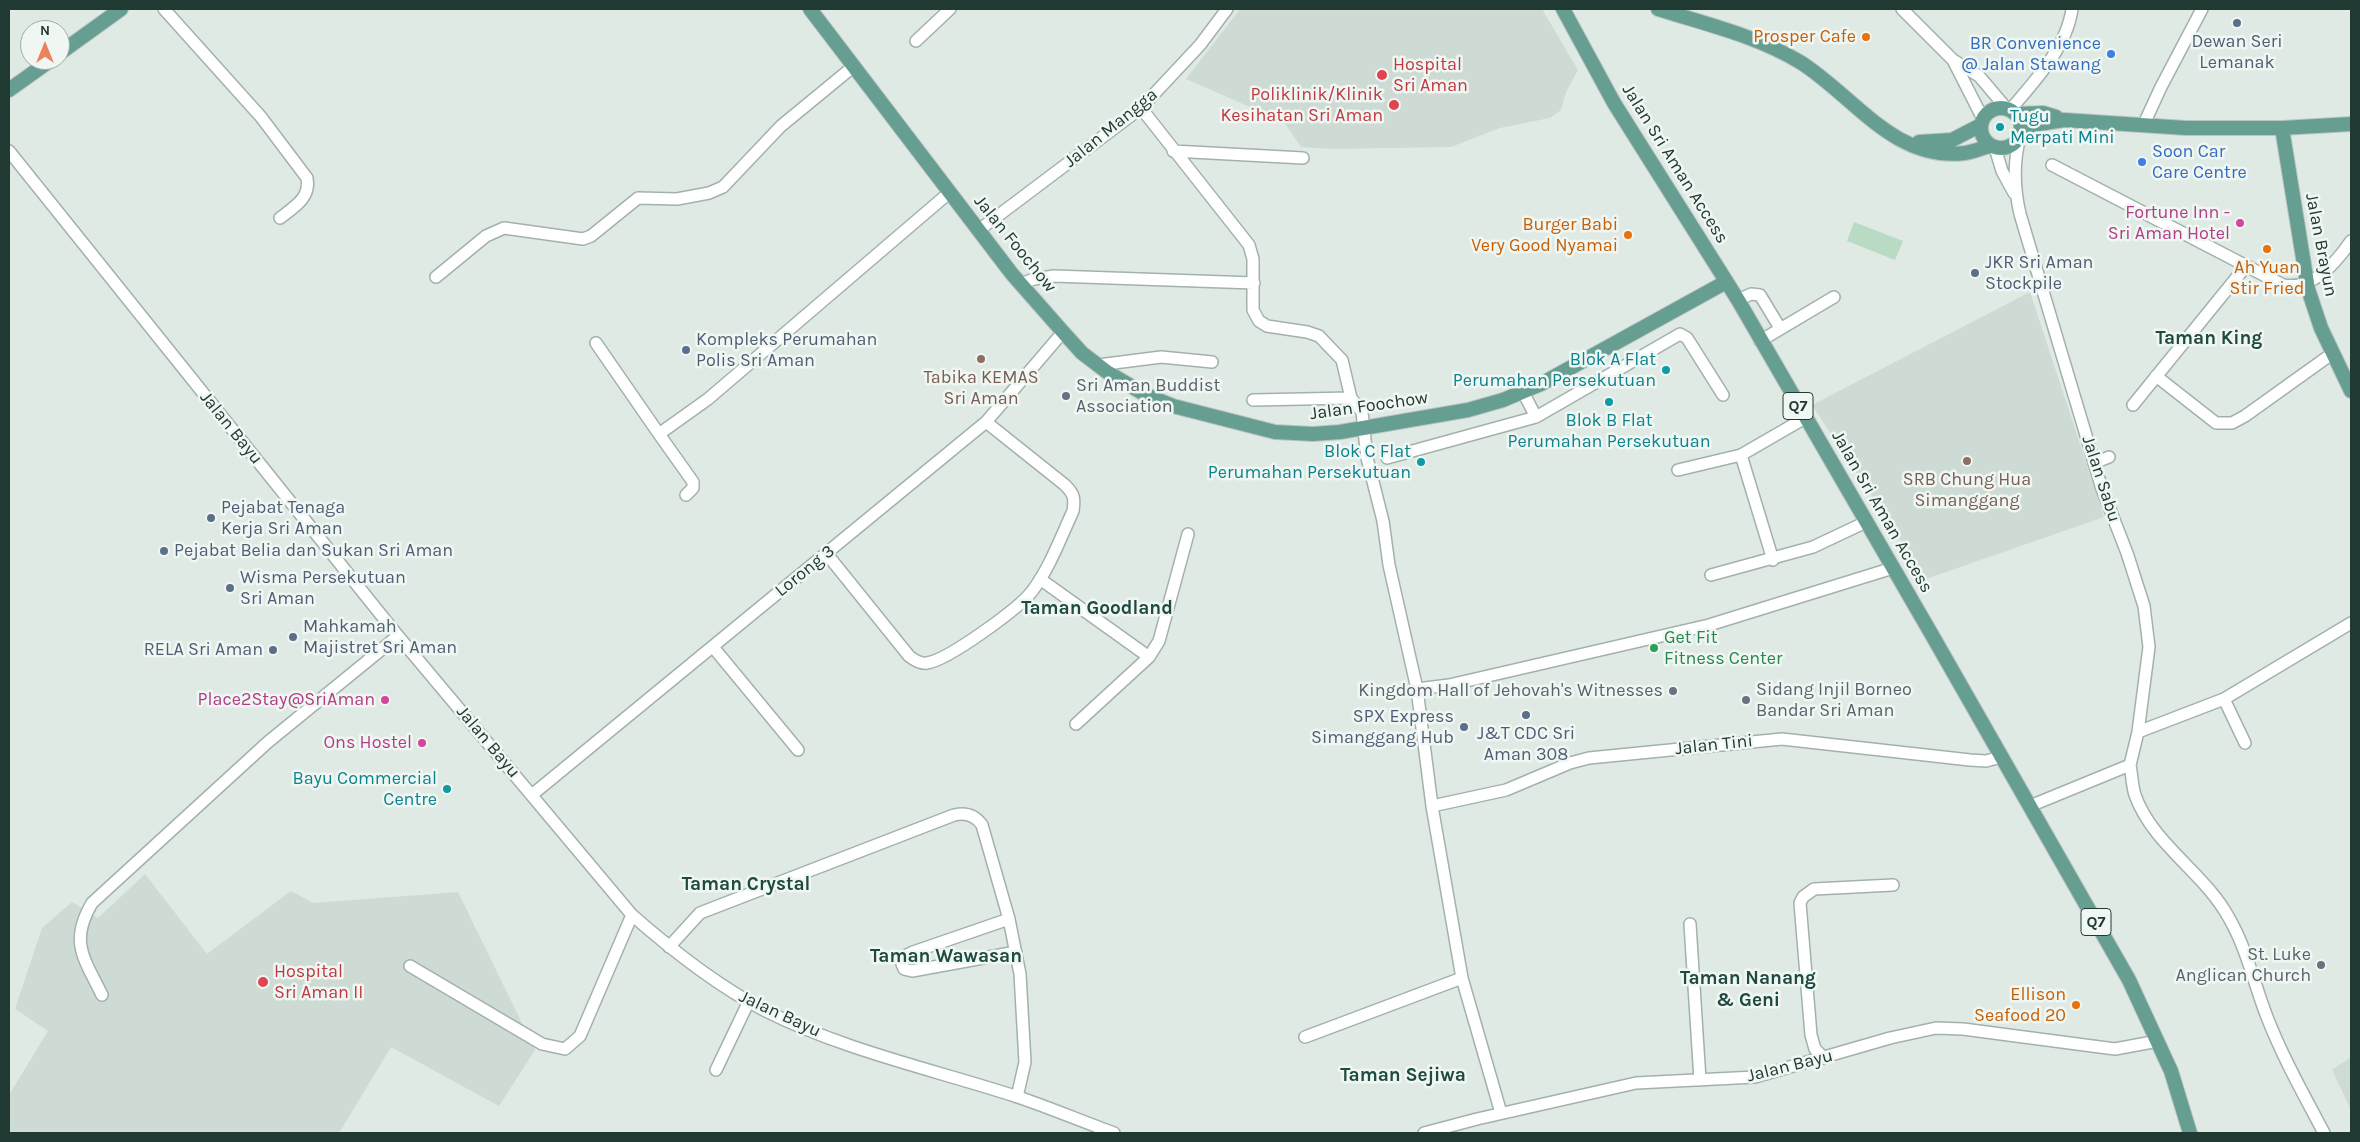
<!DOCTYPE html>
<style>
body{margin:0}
#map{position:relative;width:2360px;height:1142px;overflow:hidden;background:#e0eae5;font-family:Karla,sans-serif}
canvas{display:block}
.frame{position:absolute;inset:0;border:10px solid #213933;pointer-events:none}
.north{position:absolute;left:20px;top:20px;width:50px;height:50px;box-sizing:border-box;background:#f0f7f3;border:1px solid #9daba6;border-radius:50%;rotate:0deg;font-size:14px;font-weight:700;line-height:20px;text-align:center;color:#213933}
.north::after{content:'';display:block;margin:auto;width:18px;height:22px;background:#eb825c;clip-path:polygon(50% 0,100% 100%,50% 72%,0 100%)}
</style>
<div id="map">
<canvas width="2360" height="1142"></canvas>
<div class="frame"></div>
<div class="north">N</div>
</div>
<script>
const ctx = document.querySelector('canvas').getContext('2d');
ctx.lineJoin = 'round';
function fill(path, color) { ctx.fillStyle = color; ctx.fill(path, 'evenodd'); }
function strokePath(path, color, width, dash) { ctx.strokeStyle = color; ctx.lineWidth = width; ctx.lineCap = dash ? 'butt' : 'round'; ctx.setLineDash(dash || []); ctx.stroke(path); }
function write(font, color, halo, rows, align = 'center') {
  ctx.font = font + ' Karla,sans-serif'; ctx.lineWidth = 5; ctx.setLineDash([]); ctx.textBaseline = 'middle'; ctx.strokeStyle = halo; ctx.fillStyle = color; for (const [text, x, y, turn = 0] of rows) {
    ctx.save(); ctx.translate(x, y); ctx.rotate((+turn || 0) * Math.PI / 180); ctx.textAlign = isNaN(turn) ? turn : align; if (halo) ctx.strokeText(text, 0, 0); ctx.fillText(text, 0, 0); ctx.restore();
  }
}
const built = new Path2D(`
 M1240 9H1542L1578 70 1566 92 1561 110 1550 118 1500 128 1451 147 1334 149 1301 147 1284 122 1186 79Z
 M2030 292 2104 517 1926 579 1812 405Z
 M145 874 207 954 291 891 313 903 458 892 535 1050 499 1106 391 1047 339 1133H9V1095L48 1031 15 1009 42 928 72 902 98 918Z
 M2351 1057V1110L2332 1070Z`);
const green = new Path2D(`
 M1854 222 1903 241 1895 260 1847 241Z`);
const minor = new Path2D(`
 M164 9 261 117 307 178C311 198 294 207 280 218
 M1902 9 1953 60 1979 76 2007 109
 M916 41 950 9
 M1953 60 1983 119
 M1141 108 1249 245 1253 259V310L1259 321 1267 326 1307 332 1319 336 1342 360 1351 398 1362 412 1367 458 1383 521 1389 565 1417 689 1432 806 1462 978 1501 1113
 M2010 110C2034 82 2067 47 2072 9
 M2143 126 2161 87 2202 9
 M2020 137C2013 163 2014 188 2020 214L2102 489 2127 553 2144 606 2149 647 2138 732 2130 765
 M1995 148 2002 171 2014 193
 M9 151 398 636 632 915C673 951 716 985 764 1010 843 1050 931 1069 1015 1096 1048 1107 1081 1121 1114 1133
 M1173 151 1303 158
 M2052 165 2283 285C2313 290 2335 264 2351 241
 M979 230 1141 108 1200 45 1227 9
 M436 277 486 236 504 228 583 239 591 236 638 198 677 199 709 193 723 187 781 126 854 66
 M1021 284 1034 279 1054 276 1254 283
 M1738 300 1751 294 1760 295 1780 328
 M1760 341 1834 297
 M596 343 659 434 708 399 950 192
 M1098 365 1161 357 1212 362
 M2156 376 2216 423H2232L2245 416 2333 353
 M1523 392 1536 417
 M1253 400 1351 398
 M2133 405 2246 266
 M659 434 693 482V488L686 495
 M1741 455 1773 560
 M1387 458 1536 417 1680 334 1687 338 1723 395
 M2094 463 2109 457
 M1678 470 1741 455 1805 418
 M826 553 909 656C914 660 920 664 927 663 948 660 1020 608 1033 590 1050 567 1061 537 1073 511 1075 498 1074 494 1065 485L986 422
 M1711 575 1813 547 1866 522
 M1040 579 1149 657
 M713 647 798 750
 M1417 689 1449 685 1709 625 1893 568
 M2224 699 2245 743
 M1076 724 1149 657 1159 641 1188 534
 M2138 732 2224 699 2351 623
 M533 794 986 422 1063 332
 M1432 806 1506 790 1570 763 1589 758 1782 739 1970 760 1986 761 2001 757
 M2030 806 2130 765C2132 775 2132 786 2135 795 2153 845 2204 872 2229 918 2247 949 2254 984 2267 1017 2283 1058 2304 1095 2324 1133
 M1009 919 913 952 905 956 902 964 904 969 912 971 1016 952
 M1690 924 1700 1080
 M669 947 700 913 954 815C966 812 975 815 982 825L1009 919 1020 974 1025 1062 1017 1097
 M410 966 542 1044 565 1049 580 1036 632 915
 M102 995C84 958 69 942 92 903L268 742 398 636
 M1305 1037 1462 978
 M1824 1058 1815 1049 1811 1035 1800 903 1803 897 1814 889 1893 885
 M716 1070 749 1001
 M1424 1133 1477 1119 1636 1083 1755 1077 1890 1038 1936 1028 1963 1029 2115 1049 2158 1041`);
const major = new Path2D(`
 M810 9 1012 274 1063 332 1082 353 1107 372 1146 395 1173 406 1275 432 1313 434 1340 432 1468 410 1503 400 1541 384 1726 282
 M1563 9 1614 103 1738 300 1932 635 2129 980 2171 1071 2190 1133
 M1658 9C1706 24 1757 36 1800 62 1853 95 1894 162 1965 153 1973 152 1982 148 1990 146
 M60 53 121 9
 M9 90 51 60
 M1981 128a20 20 0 1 1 40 0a20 20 0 1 1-40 0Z
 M2016 114 2043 113 2056 117
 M2282 128 2308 289 2321 328 2351 391
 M2021 132 2032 125 2064 120 2186 128H2282L2351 124
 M1919 142 1952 140 1981 125`);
const markers = [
 [2237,23,5,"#5c6f8a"],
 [1866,37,5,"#e8710a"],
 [2111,54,5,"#3f7fe0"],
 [1382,75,6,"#e0444e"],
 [1394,105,6,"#e0444e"],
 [2000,127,5,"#0f9aa8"],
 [2142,162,5,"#3f7fe0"],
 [2240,223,5,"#d1479c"],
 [1628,235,5,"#e8710a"],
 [2267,249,5,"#e8710a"],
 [1975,273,5,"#5c6f8a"],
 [686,350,5,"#5c6f8a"],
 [981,359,5,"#8d6e63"],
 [1666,370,5,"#0f9aa8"],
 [1066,396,5,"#6b7280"],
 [1609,402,5,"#0f9aa8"],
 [1967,461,5,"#8d6e63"],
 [1421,462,5,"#0f9aa8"],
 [211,518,5,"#5c6f8a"],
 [164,551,5,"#5c6f8a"],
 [230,588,5,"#5c6f8a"],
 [293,637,5,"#5c6f8a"],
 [1654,648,5,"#2e9e5b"],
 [273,650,5,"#5c6f8a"],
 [1673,691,5,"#6b7280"],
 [385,700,5,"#d1479c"],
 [1746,700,5,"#6b7280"],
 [1526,715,5,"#5c6f8a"],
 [1464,727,5,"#5c6f8a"],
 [422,743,5,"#d1479c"],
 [447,789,5,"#0f9aa8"],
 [2321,965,5,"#6b7280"],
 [263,982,6,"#e0444e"],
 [2076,1005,5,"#e8710a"]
];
const shields = [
 [1798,406,30],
 [2096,922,30]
];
const shieldNames = [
 ["Q7",1798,406],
 ["Q7",2096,922]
];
const foodNames = [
 ["Prosper Cafe",1856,37],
 ["Burger Babi",1618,225],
 ["Very Good Nyamai",1618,246],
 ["Ah Yuan",2267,268,"center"],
 ["Stir Fried",2267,289,"center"],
 ["Ellison",2066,995],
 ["Seafood 20",2066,1016]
];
const serviceNames = [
 ["Dewan Seri",2237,42,"center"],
 ["Lemanak",2237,63,"center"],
 ["JKR Sri Aman",1985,263],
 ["Stockpile",1985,284],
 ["Kompleks Perumahan",696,340],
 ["Polis Sri Aman",696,361],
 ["Pejabat Tenaga",221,508],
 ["Kerja Sri Aman",221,529],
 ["Pejabat Belia dan Sukan Sri Aman",174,551],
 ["Wisma Persekutuan",240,578],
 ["Sri Aman",240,599],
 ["Mahkamah",303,627],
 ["Majistret Sri Aman",303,648],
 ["RELA Sri Aman",263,650,"right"],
 ["SPX Express",1454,717,"right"],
 ["Simanggang Hub",1454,738,"right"],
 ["J&T CDC Sri",1526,734,"center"],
 ["Aman 308",1526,755,"center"]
];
const shopNames = [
 ["BR Convenience",2101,44],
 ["@ Jalan Stawang",2101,65],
 ["Soon Car",2152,152,"left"],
 ["Care Centre",2152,173,"left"]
];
const healthNames = [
 ["Hospital",1393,65],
 ["Sri Aman",1393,86],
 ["Poliklinik/Klinik",1383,95,"right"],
 ["Kesihatan Sri Aman",1383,116,"right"],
 ["Hospital",274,972],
 ["Sri Aman II",274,993]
];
const cultureNames = [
 ["Tugu",2010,117,"left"],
 ["Merpati Mini",2010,138,"left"],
 ["Blok A Flat",1656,360],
 ["Perumahan Persekutuan",1656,381],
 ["Blok B Flat",1609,421,"center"],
 ["Perumahan Persekutuan",1609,442,"center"],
 ["Blok C Flat",1411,452],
 ["Perumahan Persekutuan",1411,473],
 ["Bayu Commercial",437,779],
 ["Centre",437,800]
];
const streetNames = [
 ["Jalan Mangga",1111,128,-39],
 ["Jalan Sri Aman Access",1675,164,58],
 ["Jalan Foochow",1015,244,51],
 ["Jalan Brayun",2321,245,79],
 ["Jalan Foochow",1369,406,-8],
 ["Jalan Bayu",231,428,51],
 ["Jalan Sabu",2101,479,72],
 ["Jalan Sri Aman Access",1882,512,60],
 ["Lorong 3",805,571,-39],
 ["Jalan Bayu",488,742,50],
 ["Jalan Tini",1714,745,-6],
 ["Jalan Bayu",780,1014,25],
 ["Jalan Bayu",1790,1066,-14]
];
const hotelNames = [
 ["Fortune Inn -",2230,213],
 ["Sri Aman Hotel",2230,234],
 ["Place2Stay@SriAman",375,700],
 ["Ons Hostel",412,743]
];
const educationNames = [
 ["Tabika KEMAS",981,378],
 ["Sri Aman",981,399],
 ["SRB Chung Hua",1967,480],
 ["Simanggang",1967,501]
];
const worshipNames = [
 ["Sri Aman Buddist",1076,386],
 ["Association",1076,407],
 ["Sidang Injil Borneo",1756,690],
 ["Bandar Sri Aman",1756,711],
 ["Kingdom Hall of Jehovah's Witnesses",1663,691,"right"],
 ["St. Luke",2311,955,"right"],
 ["Anglican Church",2311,976,"right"]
];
const leisureNames = [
 ["Get Fit",1664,638],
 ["Fitness Center",1664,659]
];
const neighbourhoodNames = [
 ["Taman King",2209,339],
 ["Taman Goodland",1097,609],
 ["Taman Crystal",746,885],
 ["Taman Wawasan",946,957],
 ["Taman Nanang",1748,979],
 ["& Geni",1748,1001],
 ["Taman Sejiwa",1403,1076]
];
fill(built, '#cedad4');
fill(green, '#b9dac3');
strokePath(minor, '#a3b1ac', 14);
strokePath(major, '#bcc4c2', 16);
strokePath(minor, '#fff', 11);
strokePath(major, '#669e91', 14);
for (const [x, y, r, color] of markers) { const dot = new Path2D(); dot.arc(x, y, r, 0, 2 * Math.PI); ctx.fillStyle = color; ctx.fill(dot); strokePath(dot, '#f0f7f3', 2); }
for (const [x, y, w] of shields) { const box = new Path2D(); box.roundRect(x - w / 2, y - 13.5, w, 27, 4); ctx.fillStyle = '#f0f7f3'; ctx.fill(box); strokePath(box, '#213933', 1); }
write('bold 16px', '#213933', null, shieldNames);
write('18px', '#c56008', '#f0f7f3', foodNames, 'right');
write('18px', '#4e5e75', '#f0f7f3', serviceNames, 'left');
write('18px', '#366cbe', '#f0f7f3', shopNames, 'right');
write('18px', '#be3a42', '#f0f7f3', healthNames, 'left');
write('18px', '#0d838f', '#f0f7f3', cultureNames, 'right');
write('18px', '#213933', '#f0f7f3', streetNames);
write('18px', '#b23c85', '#f0f7f3', hotelNames, 'right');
write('18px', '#785e54', '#f0f7f3', educationNames);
write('18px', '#5b616d', '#f0f7f3', worshipNames, 'left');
write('18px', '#27864d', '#f0f7f3', leisureNames, 'left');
write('bold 19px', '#1e4a40', '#f0f7f3', neighbourhoodNames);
</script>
